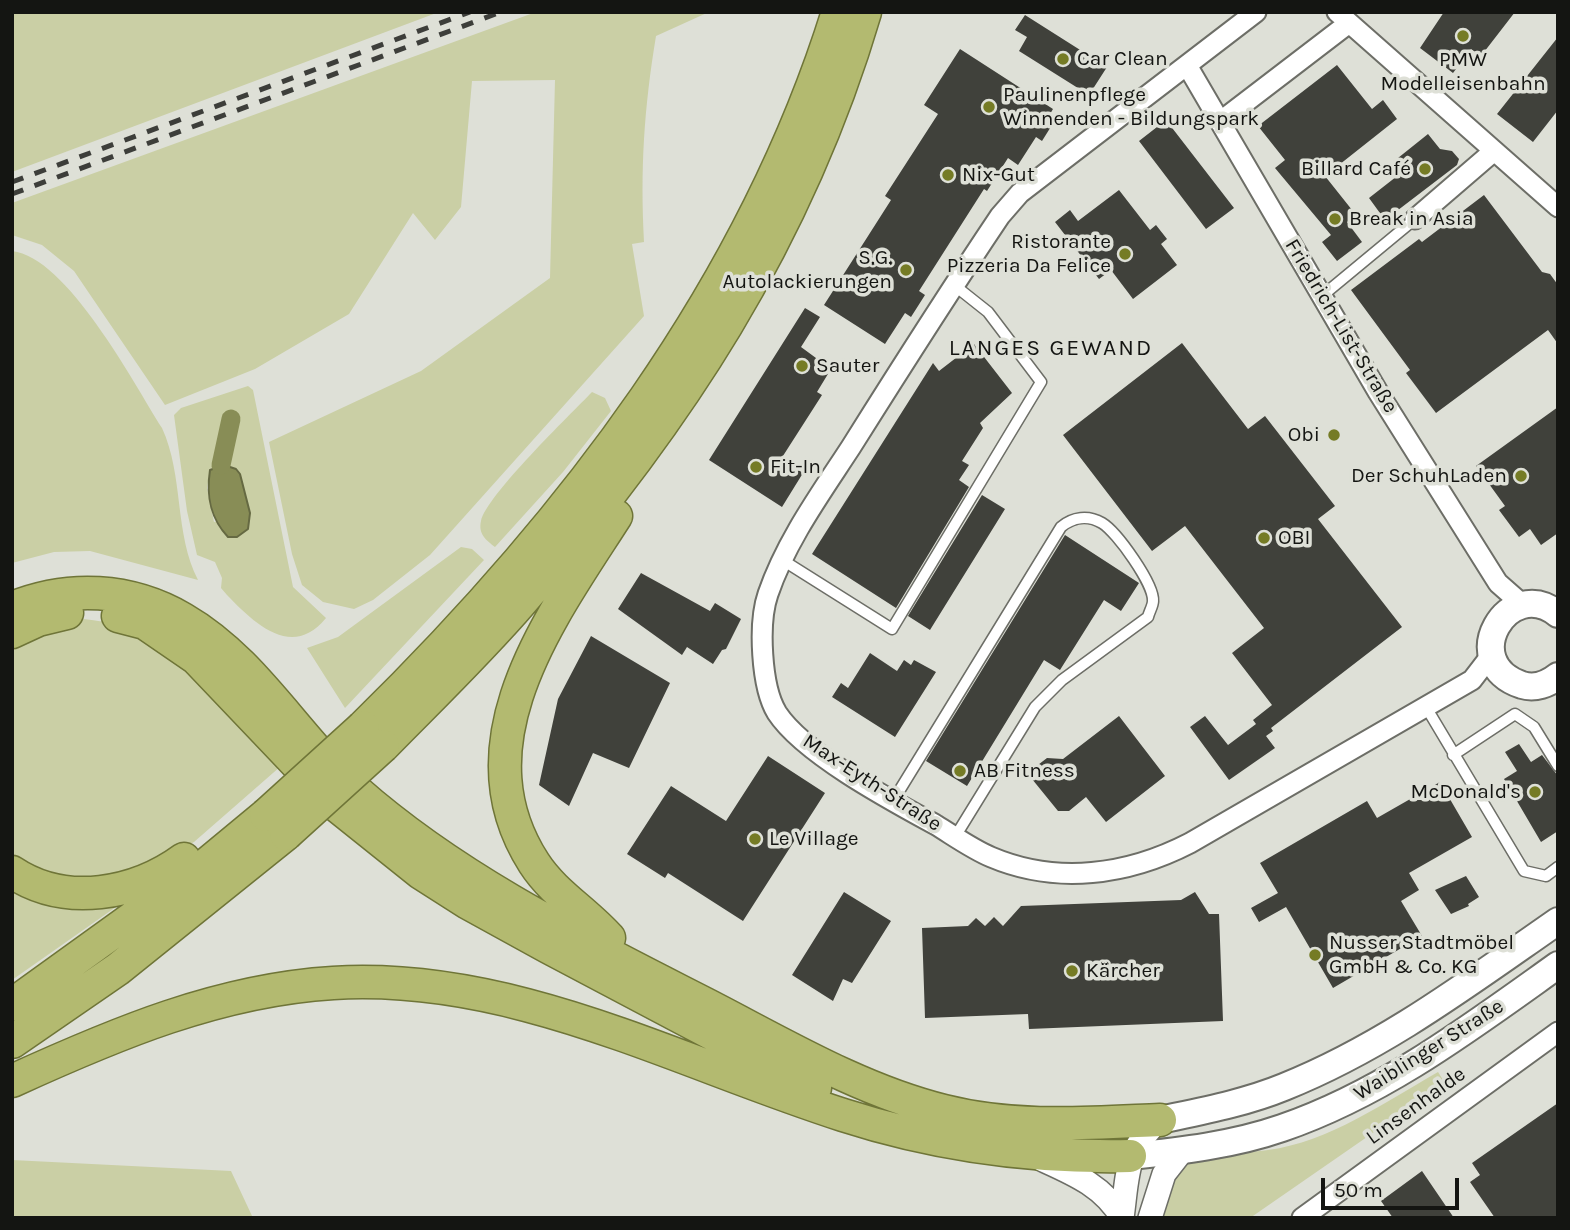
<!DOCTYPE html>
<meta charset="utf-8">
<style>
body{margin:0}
#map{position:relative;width:1570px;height:1230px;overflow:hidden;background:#dee0d7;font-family:Karla,sans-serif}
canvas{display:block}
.frame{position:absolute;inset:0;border:14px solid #141512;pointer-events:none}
.scale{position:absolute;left:1321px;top:1178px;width:138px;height:32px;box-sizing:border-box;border:4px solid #141512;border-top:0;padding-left:9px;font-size:21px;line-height:24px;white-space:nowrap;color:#141512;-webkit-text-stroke:5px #dee0d7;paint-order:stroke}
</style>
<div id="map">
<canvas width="1570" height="1230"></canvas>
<div class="frame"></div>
<div class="scale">50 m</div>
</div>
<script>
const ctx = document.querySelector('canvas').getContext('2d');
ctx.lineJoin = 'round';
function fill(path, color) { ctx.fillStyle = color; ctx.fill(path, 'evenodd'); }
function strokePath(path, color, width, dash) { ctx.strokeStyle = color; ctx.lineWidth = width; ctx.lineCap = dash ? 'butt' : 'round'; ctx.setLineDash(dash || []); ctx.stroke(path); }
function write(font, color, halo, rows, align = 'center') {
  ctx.font = font + ' Karla,sans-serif'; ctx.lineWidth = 7; ctx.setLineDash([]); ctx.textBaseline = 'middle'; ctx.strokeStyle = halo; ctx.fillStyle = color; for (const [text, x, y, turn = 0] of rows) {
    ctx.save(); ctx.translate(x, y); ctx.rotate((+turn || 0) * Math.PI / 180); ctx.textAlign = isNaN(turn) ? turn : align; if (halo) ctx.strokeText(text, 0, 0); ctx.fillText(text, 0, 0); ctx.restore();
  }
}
const green = new Path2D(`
 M12 12H439L12 172Z
 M536 12H709L656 36C644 108 640 170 644 242L632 244 644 316 430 555 373 600 354 609 323 602 302 585 292 554 269 442 421 371 550 278 555 80 472 81 461 207 435 240 413 213 349 314 255 369 165 405 74 271 42 245 12 235V203Z
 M12 251C67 257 133 382 162 428 184 476 174 533 198 580L90 551 54 552 12 563Z
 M248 386 253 390 293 587 326 618C292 660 254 623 227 595L221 588 222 578 215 562 197 555 187 511 174 415 181 408ZM224 465 240 474 250 513 214 522 207 488 210 470Z
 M592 392 605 398 611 411 563 472 495 547C486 540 478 534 481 521 487 495 570 415 592 392Z
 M461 547 472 549 484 560 345 708 307 648 338 637Z
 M77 619C167 620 225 706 281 766L194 842 136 874 69 882 12 859V642Z
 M12 881 133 895 12 980Z
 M1438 1072 1445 1083 1250 1218H1158C1163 1201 1165 1181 1179 1169 1202 1150 1240 1154 1268 1150 1329 1142 1385 1102 1438 1072Z
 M12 1160 231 1171 253 1218H12Z`);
const water = new Path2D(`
 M224 465 236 469 240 474 250 513 248 529 237 537H228C210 518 206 496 210 470Z`);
const canal = new Path2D(`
 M221 465 231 419`);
const building = new Path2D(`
 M1444 12H1515L1481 56 1471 49 1453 73 1420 48Z
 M1025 15 1107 67 1089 95 1019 51 1027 37 1015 30Z
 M1558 37V110L1533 142 1497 114Z
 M960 49 1053 109 1046 121 1052 125 1042 141 1036 137 1018 165 1008 158 987 191 984 189 919 291 925 295 911 317 905 313 885 344 824 305 891 200 885 196 938 114 924 105Z
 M1337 65 1372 109 1383 100 1397 119 1325 176 1356 215 1347 222 1362 242 1337 261 1322 242 1331 235 1275 168 1285 160 1258 126Z
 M1166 120 1234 208 1206 229 1139 141Z
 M1428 134 1440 149 1452 151 1459 159 1457 165 1385 220 1369 198 1401 173 1393 162Z
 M1119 190 1150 230 1156 225 1167 239 1161 244 1177 265 1133 299 1111 270 1099 279 1055 222 1070 210 1078 221Z
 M1484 195 1542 272 1550 274 1558 285V344L1548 330 1436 413 1406 373 1410 370 1351 290 1419 239 1422 242Z
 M805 308 820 317 801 347 831 369 817 392 822 395 781 459 803 473 782 507 709 460Z
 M1182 343 1248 429 1265 416 1335 506 1318 519 1402 627 1271 728 1273 731 1266 736 1275 748 1229 780 1190 727 1205 716 1228 745 1256 724 1253 720 1272 705 1232 653 1264 628 1185 526 1152 551 1063 435Z
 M974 344 1012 393 980 423 983 428 962 461 969 465 959 480 969 487 896 608 812 554 933 363 939 371Z
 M1558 407V533L1541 545 1530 529 1519 537 1499 510 1505 506 1476 466Z
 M982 495 1005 509 930 630 908 616Z
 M1065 535 1139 583 1121 611 1104 600 1060 670 1044 660 967 786 926 761Z
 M641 573 710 611 715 603 741 619 726 649 722 650 713 664 687 647 682 655 618 609Z
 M591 636 670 683 629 768 593 753 569 806 539 785 558 699Z
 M870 653 897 671 904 660 911 665 914 660 936 672 895 737 832 697 841 683 848 688Z
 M1119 716 1165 776 1106 822 1086 797 1069 811H1058L1032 779 1034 768 1047 758 1063 759Z
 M1519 744 1531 762 1542 755 1558 776V831L1541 842 1504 779 1517 771 1505 752Z
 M768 756 825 793 743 921 668 873 665 878 627 854 671 786 726 821Z
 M1440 782 1472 837 1409 873 1419 890 1401 901 1422 936 1333 988 1286 907 1259 922 1251 908 1278 893 1260 863 1367 801 1377 818Z
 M1466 876 1479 897 1468 904 1469 906 1451 914 1435 890Z
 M844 892 891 921 852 983 843 979 833 1001 792 975Z
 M1195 892 1209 914H1219L1223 1021 1029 1029 1028 1014 925 1018 922 928 968 926 976 918 985 926 994 917 1003 926 1021 906 1181 900Z
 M1558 1103V1218H1495L1470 1182 1480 1175 1472 1163Z
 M1422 1171 1454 1218H1393L1381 1201Z`);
const service = new Path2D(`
 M1322 296 1415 219
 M784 561 892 629 1041 382 988 312 954 285
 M1426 707 1524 871 1546 876 1558 867
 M1453 755 1515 714 1534 727 1558 766
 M893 801 1061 527C1073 517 1088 515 1102 523 1117 532 1154 584 1153 601 1153 606 1149 612 1148 617L1062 680 1035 707 955 837`);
const minor = new Path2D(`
 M1256 12 1020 193 1000 216C949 292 900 369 851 447 821 493 786 541 768 594 758 623 761 687 777 713 804 754 892 801 936 825 954 836 972 849 991 857 1057 885 1128 875 1190 843L1472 680 1492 654
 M1337 12 1558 207
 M1188 67 1378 392 1498 583 1523 605
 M1221 121 1349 23
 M1415 219 1494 151
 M1302 1218 1558 1032`);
const tertiary = new Path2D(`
 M1041 1159C1072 1173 1104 1186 1122 1218
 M1122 1218C1128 1174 1125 1149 1160 1120
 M1150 1218 1164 1174 1182 1151`);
const secondary = new Path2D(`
 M1558 614C1508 574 1456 663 1522 685 1535 689 1548 684 1558 676
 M1160 1120C1202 1111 1245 1103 1284 1087 1384 1047 1470 982 1558 921
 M1130 1156C1181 1151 1233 1145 1282 1128 1384 1093 1471 1027 1558 965`);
const trunk = new Path2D(`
 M12 608C69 585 130 588 183 619 254 660 295 736 355 790 460 883 592 946 715 1009 788 1047 863 1091 944 1111 1015 1129 1088 1123 1160 1120
 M118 616 145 623 196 658 336 805 421 873 468 903 548 947 815 1088
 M12 632 38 620 67 613
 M363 727C569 525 751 291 838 12
 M383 746C429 699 478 652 522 601 677 422 797 242 865 12
 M12 872C66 908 136 894 184 859
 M609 938C585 911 554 894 534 863 456 742 552 616 616 516
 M12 1005 202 868 266 815
 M12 1042 118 969 286 834
 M12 1081C115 1034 219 990 333 983 513 972 677 1062 843 1115 936 1145 1032 1158 1130 1156`);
const rail = new Path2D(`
 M12 182 470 12
 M12 194 501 12`);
const trunkBridge = new Path2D(`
 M266 815 363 727
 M286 834 383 746`);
const markers = [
 [1463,36,7,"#757b25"],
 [1063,59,7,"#757b25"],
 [989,107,7,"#757b25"],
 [1425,169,7,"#757b25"],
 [948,175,7,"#757b25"],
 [1335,219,7,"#757b25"],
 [1125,254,7,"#757b25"],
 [906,270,7,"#757b25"],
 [802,366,7,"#757b25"],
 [1334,435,7,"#757b25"],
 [756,467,7,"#757b25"],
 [1521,476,7,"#757b25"],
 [1264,538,7,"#757b25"],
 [960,771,7,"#757b25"],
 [1535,792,7,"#757b25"],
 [755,839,7,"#757b25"],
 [1315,955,7,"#757b25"],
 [1072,971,7,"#757b25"]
];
const poiNames = [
 ["Car Clean",1077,59],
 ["PMW",1463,60,"center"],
 ["Modelleisenbahn",1463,84,"center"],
 ["Paulinenpflege",1003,95],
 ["Winnenden - Bildungspark",1003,119],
 ["Billard Café",1411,169,"right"],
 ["Nix-Gut",962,175],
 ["Break in Asia",1349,219],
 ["Ristorante",1111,242,"right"],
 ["Pizzeria Da Felice",1111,266,"right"],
 ["S.G.",892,258,"right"],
 ["Autolackierungen",892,282,"right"],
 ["Sauter",816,366],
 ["Obi",1320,435,"right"],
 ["Fit-In",770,467],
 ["Der SchuhLaden",1507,476,"right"],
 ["OBI",1278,538],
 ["AB Fitness",974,771],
 ["McDonald's",1521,792,"right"],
 ["Le Village",769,839],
 ["Nusser Stadtmöbel",1329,943],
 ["GmbH & Co. KG",1329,967],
 ["Kärcher",1086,971]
];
const streetNames = [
 ["Friedrich-List-Straße",1341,326,59],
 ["Max-Eyth-Straße",872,783,33],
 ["Waiblinger Straße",1429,1050,-32],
 ["Linsenhalde",1416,1106,-36]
];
const neighbourhoodNames = [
 ["LANGES GEWAND",1051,348]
];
fill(green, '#cacfa5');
fill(water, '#888d56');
strokePath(water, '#656942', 2);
strokePath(canal, '#888d56', 19);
fill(building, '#40413b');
strokePath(service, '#6d6e67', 13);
strokePath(minor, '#6d6e67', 23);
strokePath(tertiary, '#6d6e67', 26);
strokePath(secondary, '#6d6e67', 30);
strokePath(trunk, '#6f7538', 35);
strokePath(service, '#fff', 10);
strokePath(minor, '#fff', 19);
strokePath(tertiary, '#fff', 23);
strokePath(secondary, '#fff', 26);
strokePath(trunk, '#b3ba70', 32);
strokePath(rail, '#3d3e3a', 5, [12, 12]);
strokePath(trunkBridge, '#6f7538', 35, []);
strokePath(trunkBridge, '#b3ba70', 32);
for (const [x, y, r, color] of markers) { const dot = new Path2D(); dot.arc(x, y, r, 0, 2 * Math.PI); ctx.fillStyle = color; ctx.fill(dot); strokePath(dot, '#dee0d7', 2.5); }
write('21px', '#141512', '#dee0d7', poiNames, 'left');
write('21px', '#141512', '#dee0d7', streetNames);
ctx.letterSpacing = '2px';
write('23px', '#141512', '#dee0d7', neighbourhoodNames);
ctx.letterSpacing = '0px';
</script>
